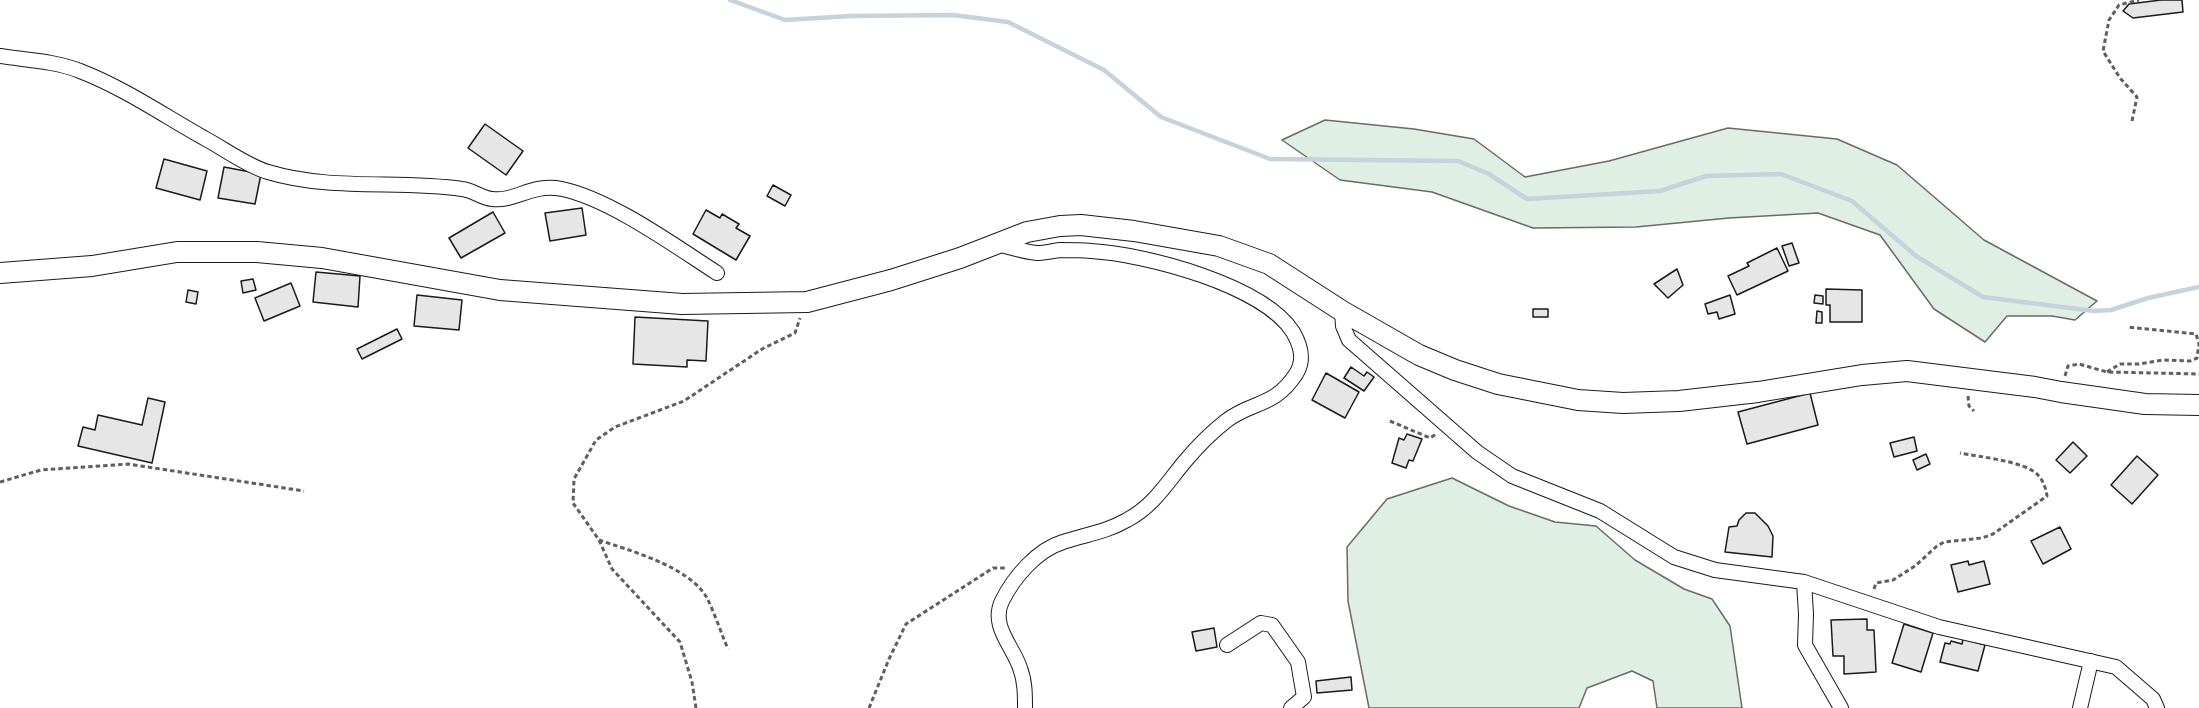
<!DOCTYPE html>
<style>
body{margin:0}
canvas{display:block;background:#fff}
</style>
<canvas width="2199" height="708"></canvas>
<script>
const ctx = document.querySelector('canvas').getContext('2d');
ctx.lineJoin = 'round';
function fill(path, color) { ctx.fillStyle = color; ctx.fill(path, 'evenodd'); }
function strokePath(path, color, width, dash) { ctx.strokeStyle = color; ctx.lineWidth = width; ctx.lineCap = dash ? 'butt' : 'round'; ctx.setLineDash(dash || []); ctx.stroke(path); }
const green = new Path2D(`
 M1325 120 1414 129 1474 139 1525 177 1609 161 1728 128 1837 139 1897 165 1984 240 2097 301 2075 320 2052 316H2007L1985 342 1934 309 1880 235 1818 213 1729 218 1636 227 1533 228 1432 192 1340 180 1282 140Z
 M1452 478 1509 506 1555 522 1596 526 1635 560 1684 589 1712 599 1730 626 1742 708H1657L1653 681 1632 671 1587 688 1579 708H1369L1348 601 1347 547 1387 499Z`);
const stream = new Path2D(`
 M730 0 785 20 851 16 953 15 1008 22 1104 70 1161 117 1270 159 1458 161 1489 174 1527 199 1660 191 1706 176 1781 174 1852 201 1916 256 1983 297 2094 311 2111 310 2148 298 2199 287`);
const building = new Path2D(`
 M2161 0H2182L2183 12 2133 18 2123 11 2129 4Z
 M485 124 523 151 506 175 468 148Z
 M164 159 207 171 200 200 156 188Z
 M224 167 261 174 255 204 218 198Z
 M773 185 791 195 785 206 767 196Z
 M582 208 586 235 550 241 545 213Z
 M706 210 720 218 722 214 739 224 736 228 750 236 736 260 693 234Z
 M493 212 505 233 461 258 449 238Z
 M1792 243 1799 263 1789 266 1782 246Z
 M1777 248 1788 271 1737 295 1728 276 1749 266 1747 263Z
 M1677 269 1683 285 1668 298 1654 284Z
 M316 272 360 276 358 307 313 302Z
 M253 279 256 290 243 293 241 281Z
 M291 283 300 306 264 321 255 298Z
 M1826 289 1862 290V322H1830V305H1826Z
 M188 290 198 292 196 304 186 302Z
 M417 295 462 300 459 330 414 326Z
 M1730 295 1735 314 1719 319 1717 312 1708 314 1705 304Z
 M1815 295 1823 296V304L1814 303Z
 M1533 309H1548V317H1533Z
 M1817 311 1822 312V323H1816Z
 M635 317 708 321 706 361 687 360V367L633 364Z
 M397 329 402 339 362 359 357 349Z
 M1351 367 1364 376 1367 372 1374 377 1364 391 1344 378Z
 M1326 373 1359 392 1345 418 1312 400Z
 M1810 393 1818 425 1747 444 1738 412Z
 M148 398 165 402 152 463 78 446 83 427 95 430 98 415 142 425Z
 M1407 434 1422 439 1413 461 1409 460 1406 468 1392 463 1399 438 1404 440Z
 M1914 437 1917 451 1894 457 1890 443Z
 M2073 442 2087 456 2070 473 2056 460Z
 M1926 454 1930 464 1917 470 1913 460Z
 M2137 456 2158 475 2132 504 2111 485Z
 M1746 513H1755L1768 526 1773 536 1772 557 1725 552 1729 527 1737 526 1739 520Z
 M2060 527 2071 549 2043 564 2031 541Z
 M1968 561 1969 565 1984 561 1990 584 1958 592 1951 565Z
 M1867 619V630H1874L1876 672 1844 674V656H1833L1831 620Z
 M1904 624 1933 633 1921 672 1892 663Z
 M1214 628 1217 647 1196 651 1192 632Z
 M1963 639 1985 645 1978 671 1940 662 1945 643 1950 644 1951 641 1962 644Z
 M1351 677 1352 690 1317 693 1316 681Z`);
const path = new Path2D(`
 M2132 121 2137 97 2120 78 2103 51 2109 20 2119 5 2139 0
 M2107 372 2120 364H2139L2163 360 2190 361 2197 358 2199 344 2196 334 2127 327
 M2065 376 2068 366 2079 364 2107 372 2199 374
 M1968 396 1969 406 1974 411
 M1390 421 1430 438 1436 434
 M0 482 41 470 128 464 304 491
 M599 540C631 551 690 567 707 598 715 614 721 633 728 649
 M1874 589 1876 583 1893 580 1915 566 1937 546 1944 542 1982 538 1993 534 2047 496C2046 488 2043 480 2037 474 2023 461 1980 457 1960 453
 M696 708 692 682 680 642 612 569 599 540 573 503 574 479 596 440 615 427 684 401 762 349 795 333 800 318
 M869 708 889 659 906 624 993 568H1006`);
const street = new Path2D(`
 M0 56C26 60 55 61 80 71 124 88 163 115 204 138 223 148 247 166 268 172 331 191 398 180 462 189 473 190 481 198 492 199 516 202 531 183 562 189 610 199 675 246 717 273
 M997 244C1010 247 1024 252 1037 253 1044 253 1052 251 1060 250 1070 250 1081 250 1091 251 1145 254 1263 285 1293 332 1301 346 1305 360 1296 374 1274 408 1251 401 1226 421 1212 432 1198 446 1187 459 1167 482 1155 505 1127 520 1104 533 1086 534 1063 542 1037 550 1014 577 1002 601 990 626 1013 646 1020 668 1025 681 1025 694 1025 708
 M1342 311 1343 326 1349 340 1477 452 1512 476 1600 511 1674 557 1715 570 1804 582 1939 627 2116 667 2153 699 2157 708
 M1804 582 1806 614 1805 645 1841 708
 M1227 645 1261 623 1272 625 1298 662 1304 697 1291 708
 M2080 708 2091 661`);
const secondary = new Path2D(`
 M0 273 92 266 177 252H257L322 258 500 290 682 304 807 302 891 280 960 258 1027 232 1060 226 1081 225 1134 231 1219 246 1269 264 1342 311 1419 355 1455 370 1498 384 1578 400 1623 403 1679 401 1758 392 1862 375 1907 371 2035 387 2061 392 2145 404 2199 405`);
fill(green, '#e0efe3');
strokePath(green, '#6a6a6a', 1.5);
strokePath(stream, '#c6d2dc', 4.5);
fill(building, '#e6e6e6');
strokePath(building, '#1a1a1a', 1.5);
strokePath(street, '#1a1a1a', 16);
strokePath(secondary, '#1a1a1a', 22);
strokePath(path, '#5f5f5f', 3, [4.5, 3]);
strokePath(street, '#fff', 14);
strokePath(secondary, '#fff', 20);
</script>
